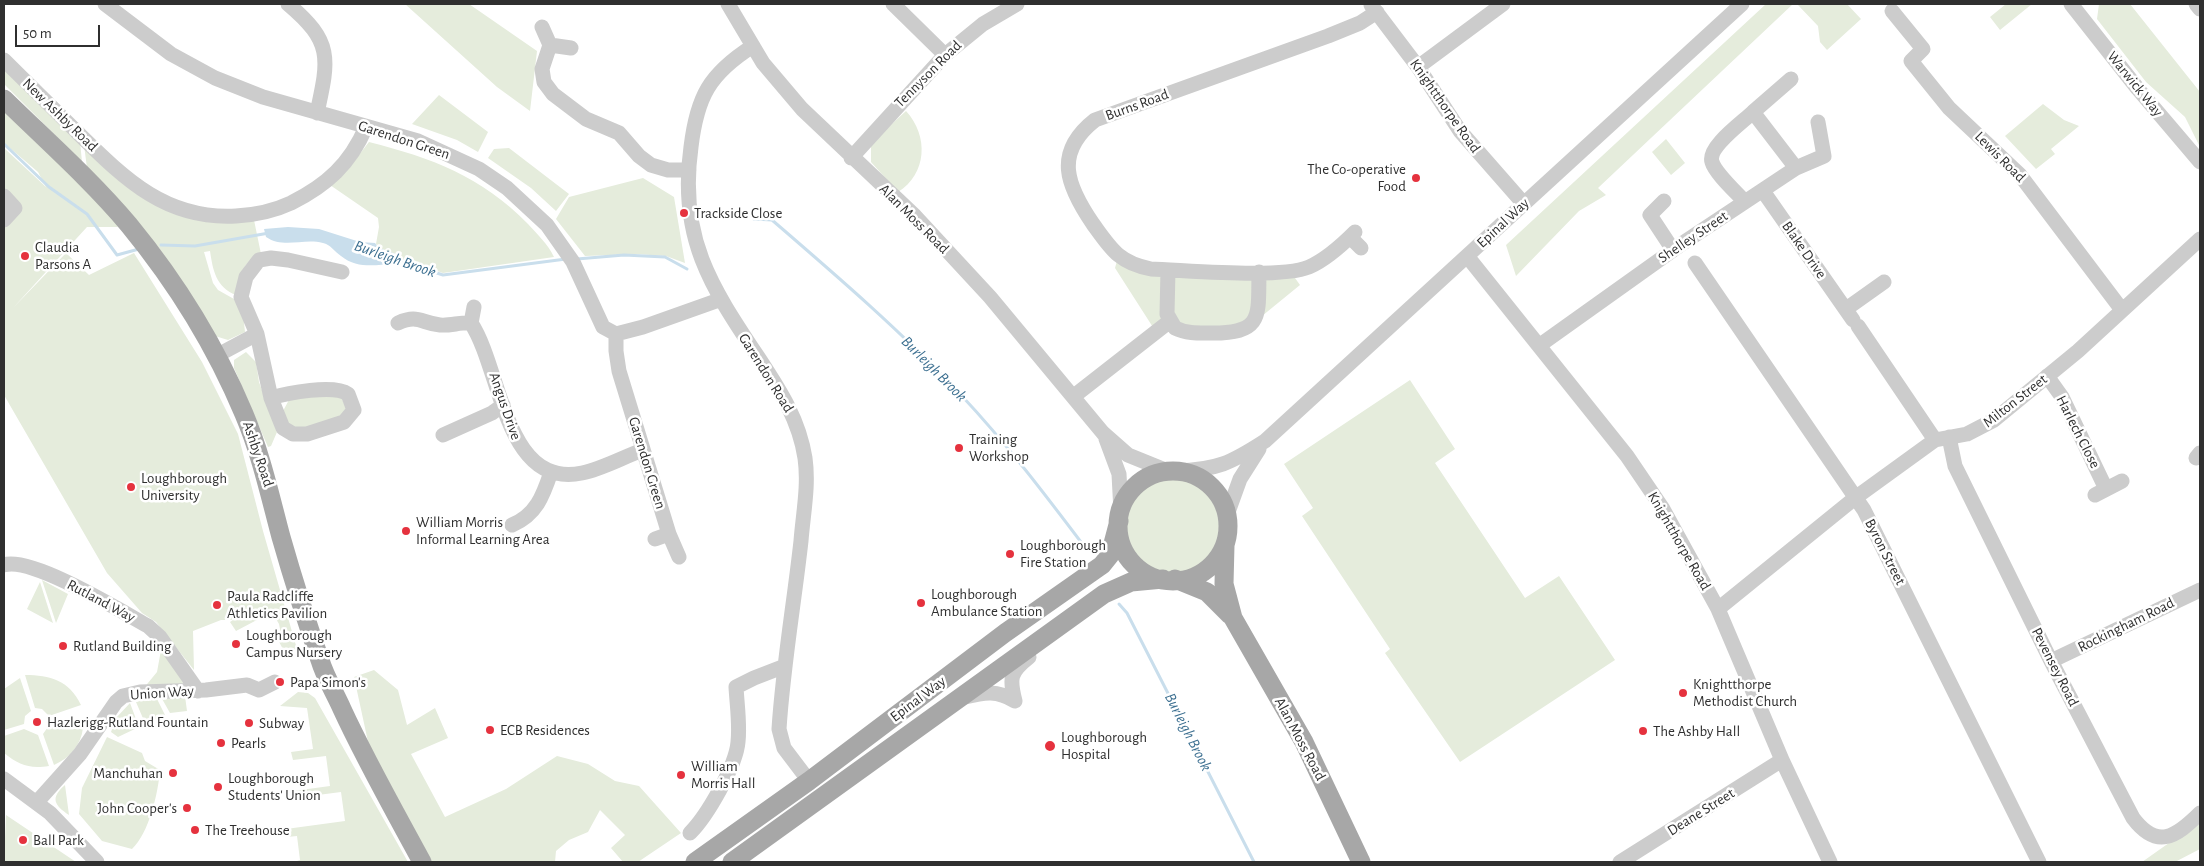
<!DOCTYPE html>
<style>
body{margin:0}
#map{position:relative;width:2204px;height:866px;overflow:hidden;background:#fff;font-family:"Alegreya Sans",sans-serif}
canvas{display:block}
.frame{position:absolute;inset:0;border:5px solid #2f2f2f;pointer-events:none}
.scale{position:absolute;left:15px;top:25px;width:85px;height:22px;box-sizing:border-box;border:2px solid #2f2f2f;border-top:0;padding-left:6px;font-size:15px;line-height:18px;white-space:nowrap;color:#2f2f2f;-webkit-text-stroke:4px #fff;paint-order:stroke}
</style>
<div id="map">
<canvas width="2204" height="866"></canvas>
<div class="frame"></div>
<div class="scale">50 m</div>
</div>
<script>
const ctx = document.querySelector('canvas').getContext('2d');
ctx.lineJoin = 'round';
function fill(path, color) { ctx.fillStyle = color; ctx.fill(path, 'evenodd'); }
function strokePath(path, color, width, dash) { ctx.strokeStyle = color; ctx.lineWidth = width; ctx.lineCap = dash ? 'butt' : 'round'; ctx.setLineDash(dash || []); ctx.stroke(path); }
function write(font, color, halo, rows, align = 'center') {
  ctx.font = font + ' "Alegreya Sans",sans-serif'; ctx.lineWidth = 5; ctx.setLineDash([]); ctx.textBaseline = 'middle'; ctx.strokeStyle = halo; ctx.fillStyle = color; for (const [text, x, y, turn = 0] of rows) {
    ctx.save(); ctx.translate(x, y); ctx.rotate((+turn || 0) * Math.PI / 180); ctx.textAlign = isNaN(turn) ? turn : align; if (halo) ctx.strokeText(text, 0, 0); ctx.fillText(text, 0, 0); ctx.restore();
  }
}
const green = new Path2D(`
 M405 4H469L537 51 530 111 497 87Z
 M1766 4H1793L1598 188 1606 195 1579 211 1516 276 1506 245Z
 M1797 4H1847L1861 19 1827 50 1820 42 1818 26Z
 M2006 4H2032L2000 30 1990 17Z
 M2099 4H2130L2200 92V147L2185 117 2146 82 2097 19Z
 M4 68 80 141 82 162 4 84Z
 M439 95 488 132 478 152 457 140 412 124Z
 M2043 104 2064 120 2079 126 2051 149 2055 154 2036 169 2005 136Z
 M4 108 109 210 118 227H87L13 308 66 253 89 275 134 253 202 362 238 434 263 531 297 649 285 653 277 638 281 634 279 624 272 612 236 631 230 622 239 616 231 620H221L193 631 194 670 156 622 142 613 107 573 4 395V148L46 187 38 172 4 143Z
 M906 111C929 136 927 174 898 192L871 162V143Z
 M1666 139 1685 163 1671 175 1652 152Z
 M369 142C432 158 481 176 528 224 537 234 548 244 554 257L443 273 395 257 396 254 379 248 376 244 379 227 378 218 330 185 351 165Z
 M84 145 145 196 254 220 261 254C242 261 240 277 236 295 216 287 213 271 210 251L204 252 213 283 218 290 234 299 247 321 244 323 245 332 228 340 215 336 159 248 87 168Z
 M509 148 569 194 556 211 531 188 488 158 494 149Z
 M643 178 674 197 685 263 666 256 636 254 585 256 556 219 569 197Z
 M1118 257 1127 262 1290 271 1300 285 1251 325 1156 332 1115 268Z
 M246 352 256 362 259 382 277 432 271 446 268 447 234 368V360Z
 M1410 380 1455 449 1435 463 1525 598 1559 576 1615 660 1460 762 1385 653 1390 649 1302 516 1313 508 1284 464Z
 M340 395 349 414 304 432 288 426 283 411 290 398Z
 M1125 526a47 47 0 1 1 94 0a47 47 0 1 1-94 0Z
 M42 580 68 594 56 623Z
 M40 582 53 623 27 609Z
 M161 650 185 679 183 685 143 689 157 672Z
 M374 670 398 690 407 725 435 708 448 738 411 754 445 817 506 789 557 756 588 764 615 781 639 786 681 833 638 862H623L611 848 625 835 600 810 588 832 569 840 556 851 555 862H428L370 751 354 677Z
 M25 675C50 675 69 680 81 705L49 716 42 709 35 708Z
 M20 678 31 711 25 716 24 724 4 730V689Z
 M298 692 308 693 315 698 408 862H294L300 860 297 836 287 837 286 829 345 821 341 792 287 799 286 792 330 786 326 756 293 760 291 752 313 749 307 708 280 706Z
 M185 696 187 711 170 713 161 697Z
 M156 697 165 715 145 723 136 702Z
 M130 703 139 727 118 737 111 732 116 718Z
 M50 724 83 728C81 745 70 758 54 765L43 734Z
 M24 729 38 735 49 766C29 769 19 765 4 753V736Z
 M107 737 142 753 145 761 160 770C158 794 149 833 132 849L102 841 79 814 82 788Z
 M65 785 69 815C54 805 50 798 65 785Z
 M6 815 76 862H4Z
 M2200 821V849L2175 862H2142Z`);
const water = new Path2D(`
 M288 227 319 229 360 242 375 243 379 248 396 254 393 264C375 265 357 269 341 256 335 252 330 244 323 243 303 238 284 249 266 237L264 229Z`);
const stream = new Path2D(`
 M4 144 49 187 87 214 117 255 139 249
 M754 219 772 220C837 276 902 332 961 395 1007 444 1047 497 1087 550
 M161 245 195 246 269 233
 M391 258 443 275 566 259
 M577 259 624 255 665 257 687 269
 M1119 604 1127 613 1254 862`);
const minor = new Path2D(`
 M105 4 171 54 215 78 263 97 418 141 479 169 507 188 547 225 573 262 603 327 616 334 643 327 719 300
 M288 4C333 42 329 58 317 113
 M728 4 763 63 802 109 915 216 990 297 1103 433 1128 455 1170 472
 M893 4 945 55
 M2071 4 2138 89 2200 162
 M2196 4 2200 9
 M1371 5 1418 67 1460 131 1524 204
 M1892 11 1923 49 1911 61 1949 108 2020 175 2122 310
 M542 27 550 45 542 69 544 82 553 94 586 119 619 133 639 156 651 165 668 170H689
 M550 45 571 48
 M753 46C709 74 697 97 691 147 678 239 712 288 760 360 781 392 799 420 805 458 809 486 803 514 801 541 794 604 783 666 779 729L784 748 809 781
 M4 60C28 84 53 108 77 132 124 178 165 220 236 216 254 215 274 211 291 203 327 185 350 164 366 127
 M1418 67 1503 4
 M1753 112 1791 79
 M851 158 945 55 983 24 1017 4
 M1763 191 1853 320
 M4 196 15 208 4 220
 M1664 201 1650 215 1673 250
 M1745 202C1737 193 1715 173 1712 162 1707 147 1743 122 1753 112L1796 168
 M1355 232C1343 244 1325 260 1309 267 1280 279 1186 270 1151 269 1119 263 1111 249 1093 224 1067 186 1053 153 1095 120L1328 36 1360 23 1377 12
 M1350 237 1361 248
 M1467 256 1627 456 1663 509 1718 609 1782 760 1830 862
 M1695 263 1864 510 2039 862
 M1168 270 1167 314 1175 328C1187 334 1200 333 1213 333 1264 333 1258 315 1259 272
 M474 307 471 323C502 370 504 489 582 473 602 469 623 457 643 450
 M1846 309 1884 282
 M398 323C418 314 421 323 440 325 450 326 461 322 471 323
 M1858 326 1935 440
 M616 334V351L619 371 669 534 679 557
 M1540 345 1683 243 1796 168 1824 156 1818 122
 M216 356 257 334
 M2047 376 2062 397 2106 489
 M1074 396 1170 321
 M271 398C287 393 334 384 348 394L354 410 344 422 307 434H293L283 428 271 398 257 334 241 297 246 277 259 260 271 258 288 260 342 272
 M443 435 492 413 503 405
 M1949 437 1955 466 2051 661 2133 818C2157 850 2176 837 2200 813
 M1106 439 1119 474 1121 512
 M2196 458 2200 453
 M1176 471C1217 470 1231 463 1265 441L1742 4
 M2095 495 2122 481
 M1227 515 1240 479 1259 449
 M512 525C536 515 543 496 551 472
 M655 539 669 534
 M4 565C31 556 121 611 148 626L160 637 198 691
 M1718 609 1855 498 1935 440 1967 434 1994 420 2078 351 2200 239
 M2051 661 2200 590
 M965 697C985 692 997 690 1015 701 1009 678 1010 672 1029 657
 M4 779 50 813 97 862
 M37 802 80 754 116 702 123 696 140 692 206 690 247 685 259 690 275 682
 M690 833C707 816 736 766 738 742 740 724 737 705 736 687L754 678 785 666
 M1620 862 1782 760`);
const major = new Path2D(`
 M4 99C46 140 91 180 129 225 175 281 216 347 244 414 261 454 270 496 281 537 293 579 306 620 320 660 325 677 335 693 342 709 366 761 395 812 422 862
 M1118 526a55 55 0 1 1 110 0a55 55 0 1 1-110 0Z
 M1225 545 1224 584 1233 618 1304 742 1361 862
 M1175 579 1207 592 1230 615
 M695 862 809 781 1005 633 1102 565 1110 555 1119 521
 M732 862 1104 594 1131 582 1163 579`);
const markers = [
 [1416,178,5,"#e5323e"],
 [684,213,5,"#e5323e"],
 [25,256,5,"#e5323e"],
 [959,448,5,"#e5323e"],
 [131,487,5,"#e5323e"],
 [406,531,5,"#e5323e"],
 [1010,554,5,"#e5323e"],
 [921,603,5,"#e5323e"],
 [217,605,5,"#e5323e"],
 [236,644,5,"#e5323e"],
 [63,646,5,"#e5323e"],
 [280,682,5,"#e5323e"],
 [1683,693,5,"#e5323e"],
 [37,722,5,"#e5323e"],
 [249,723,5,"#e5323e"],
 [490,730,5,"#e5323e"],
 [1643,731,5,"#e5323e"],
 [221,743,5,"#e5323e"],
 [1050,746,6,"#e5323e"],
 [173,773,5,"#e5323e"],
 [681,775,5,"#e5323e"],
 [218,787,5,"#e5323e"],
 [187,808,5,"#e5323e"],
 [195,830,5,"#e5323e"],
 [23,840,5,"#e5323e"]
];
const streetNames = [
 ["Tennyson Road",928,74,-45],
 ["Warwick Way",2135,84,51],
 ["Burns Road",1137,105,-20],
 ["Knightthorpe Road",1445,106,55],
 ["New Ashby Road",60,115,44],
 ["Garendon Green",404,140,18],
 ["Lewis Road",2000,157,45],
 ["Alan Moss Road",914,219,45],
 ["Epinal Way",1503,223,-43],
 ["Shelley Street",1693,237,-34],
 ["Blake Drive",1804,250,55],
 ["Garendon Road",766,373,58],
 ["Milton Street",2015,401,-38],
 ["Angus Drive",505,406,71],
 ["Harlech Close",2078,432,63],
 ["Ashby Road",258,454,71],
 ["Garendon Green",647,463,73],
 ["Knightthorpe Road",1679,541,60],
 ["Byron Street",1885,552,63],
 ["Rutland Way",101,601,28],
 ["Rockingham Road",2126,625,-26],
 ["Pevensey Road",2055,667,63],
 ["Union Way",162,693,-4],
 ["Epinal Way",918,699,-37],
 ["Alan Moss Road",1300,739,62],
 ["Deane Street",1701,812,-32]
];
const poiNames = [
 ["The Co-operative",1406,169,"right"],
 ["Food",1406,186,"right"],
 ["Trackside Close",694,213],
 ["Claudia",35,247],
 ["Parsons A",35,264],
 ["Training",969,439],
 ["Workshop",969,456],
 ["Loughborough",141,478],
 ["University",141,495],
 ["William Morris",416,522],
 ["Informal Learning Area",416,539],
 ["Loughborough",1020,545],
 ["Fire Station",1020,562],
 ["Loughborough",931,594],
 ["Ambulance Station",931,611],
 ["Paula Radcliffe",227,596],
 ["Athletics Pavilion",227,613],
 ["Loughborough",246,635],
 ["Campus Nursery",246,652],
 ["Rutland Building",73,646],
 ["Papa Simon's",290,682],
 ["Knightthorpe",1693,684],
 ["Methodist Church",1693,701],
 ["Hazlerigg-Rutland Fountain",47,722],
 ["Subway",259,723],
 ["ECB Residences",500,730],
 ["The Ashby Hall",1653,731],
 ["Loughborough",1061,737],
 ["Hospital",1061,754],
 ["Pearls",231,743],
 ["William",691,766],
 ["Morris Hall",691,783],
 ["Manchuhan",163,773,"right"],
 ["Loughborough",228,778],
 ["Students' Union",228,795],
 ["John Cooper's",177,808,"right"],
 ["The Treehouse",205,830],
 ["Ball Park",33,840]
];
const waterNames = [
 ["Burleigh Brook",395,259,19],
 ["Burleigh Brook",934,369,45],
 ["Burleigh Brook",1188,732,63]
];
fill(green, '#e5ecdc');
fill(water, '#c9deec');
strokePath(stream, '#c9deec', 3);
strokePath(minor, '#ccc', 15);
strokePath(major, '#a7a7a7', 19);
for (const [x, y, r, color] of markers) { const dot = new Path2D(); dot.arc(x, y, r, 0, 2 * Math.PI); ctx.fillStyle = color; ctx.fill(dot); strokePath(dot, '#fff', 2); }
write('15px', '#2f2f2f', '#fff', streetNames);
write('15px', '#2f2f2f', '#fff', poiNames, 'left');
write('italic 16px', '#3d7091', '#fff', waterNames);
</script>
